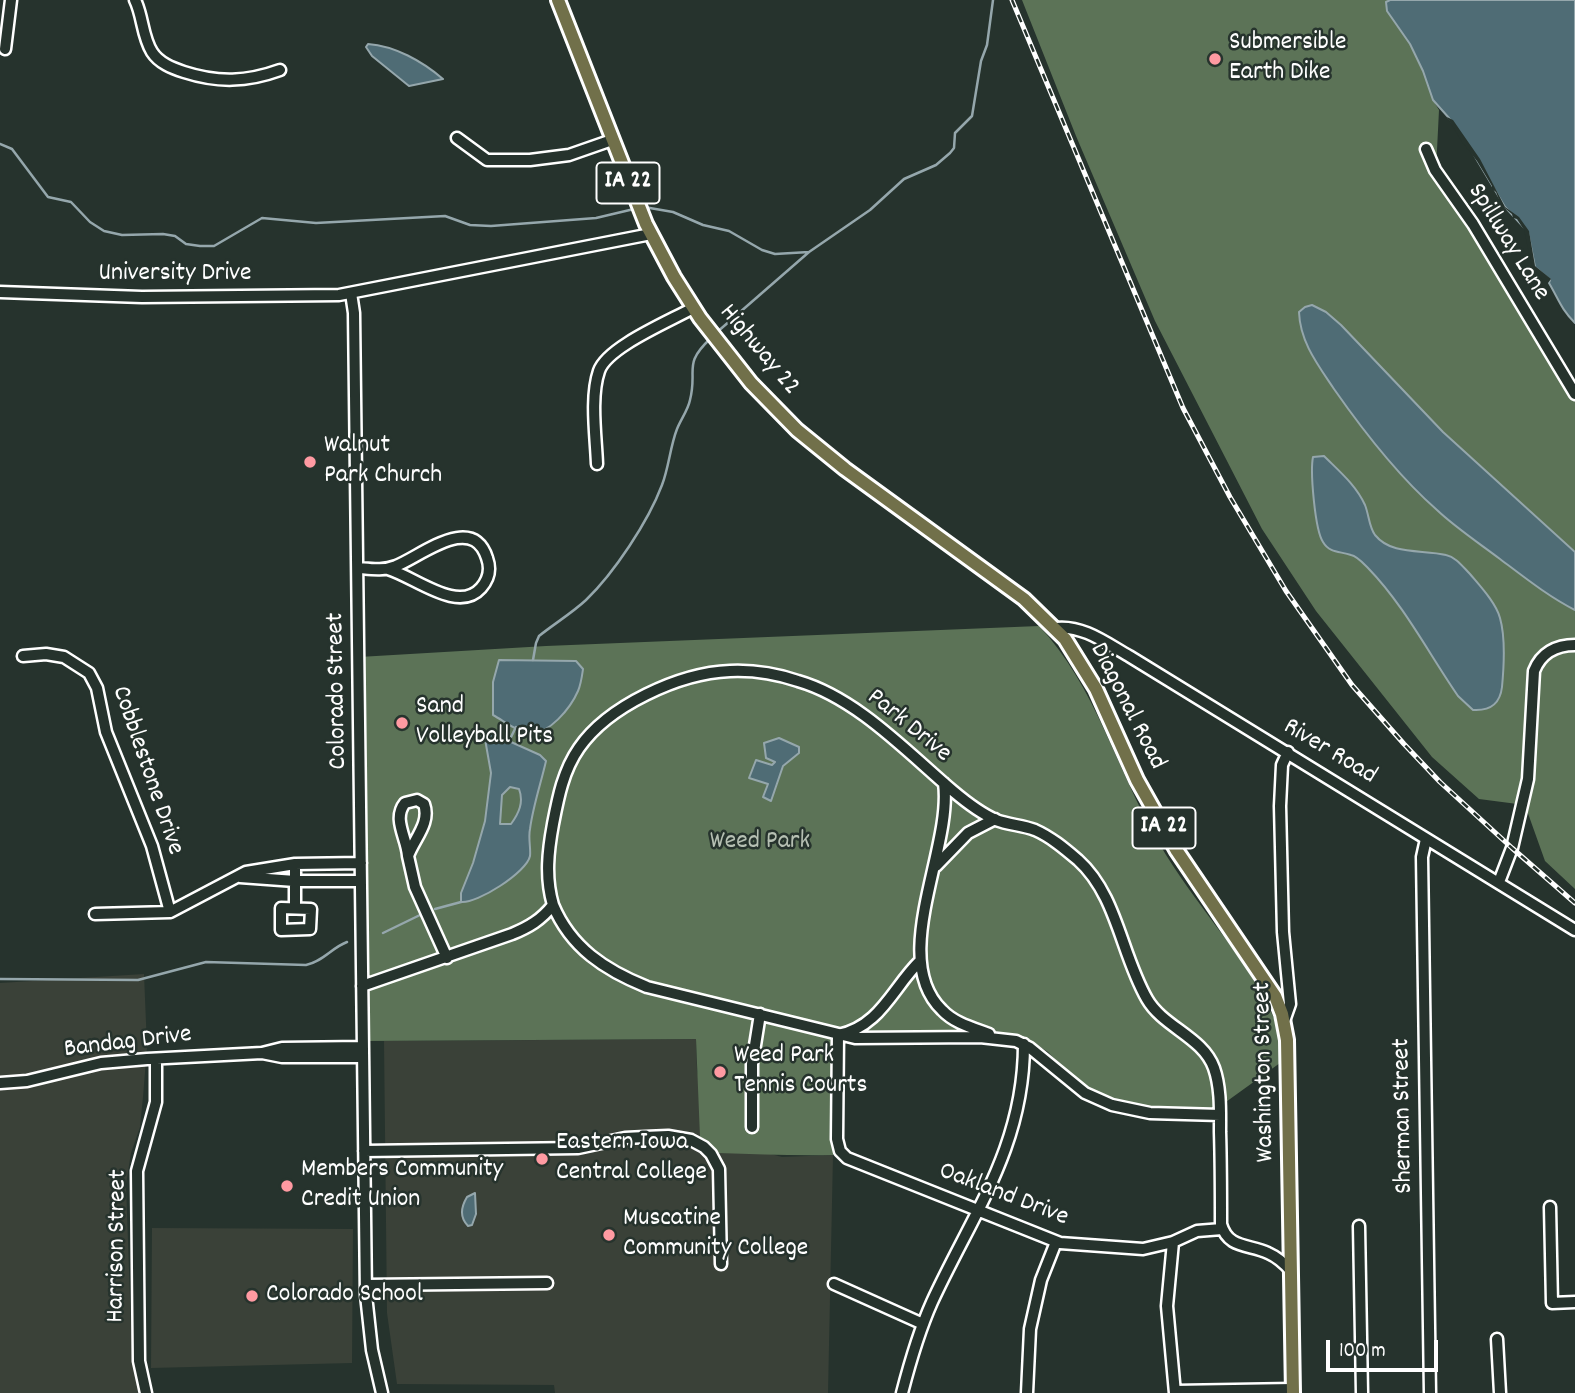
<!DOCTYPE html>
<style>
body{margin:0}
#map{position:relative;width:1575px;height:1393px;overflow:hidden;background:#26332d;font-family:Dekko,sans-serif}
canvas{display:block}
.scale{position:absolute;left:1326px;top:1340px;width:112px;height:32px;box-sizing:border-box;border:4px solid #fff;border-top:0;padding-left:9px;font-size:21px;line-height:24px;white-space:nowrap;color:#fff;-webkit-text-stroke:5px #26332d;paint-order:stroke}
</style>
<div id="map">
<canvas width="1575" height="1393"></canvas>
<div class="scale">100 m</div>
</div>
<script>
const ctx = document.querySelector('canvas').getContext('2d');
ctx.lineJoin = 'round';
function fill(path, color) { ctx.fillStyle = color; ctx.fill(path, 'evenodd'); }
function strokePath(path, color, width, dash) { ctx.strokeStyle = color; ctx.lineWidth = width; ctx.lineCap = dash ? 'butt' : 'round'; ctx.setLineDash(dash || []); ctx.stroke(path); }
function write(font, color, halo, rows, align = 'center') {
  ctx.font = font + ' Dekko,sans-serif'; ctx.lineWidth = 5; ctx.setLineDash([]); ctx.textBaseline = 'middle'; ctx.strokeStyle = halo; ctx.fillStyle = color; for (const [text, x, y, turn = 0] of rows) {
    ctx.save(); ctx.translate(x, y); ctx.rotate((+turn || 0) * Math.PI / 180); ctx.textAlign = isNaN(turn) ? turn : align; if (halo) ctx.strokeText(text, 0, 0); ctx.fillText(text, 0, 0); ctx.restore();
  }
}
const built = new Path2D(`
 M144 974 147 1047 143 1097 140 1127 131 1153 126 1184 131 1327 140 1393H0V983Z
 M696 1039 697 1071 718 1153H767L782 1157 833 1155 828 1393H555L554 1385 397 1384 387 1313 384 1041Z
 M152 1228 353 1229 352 1363 151 1368Z`);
const green = new Path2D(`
 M1022 0H1387L1390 2 1424 71 1433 100 1439 110 1436 170 1575 393V889L1545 861 1525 805 1479 799 1432 757 1316 611 1262 529 1155 321 1076 136Z
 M1039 626C1096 686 1117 772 1159 843 1193 903 1244 953 1273 1016 1280 1030 1279 1048 1280 1063L1212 1112 1145 1110 1110 1101 1078 1084 1048 1052 1024 1037 836 1035 834 1041 833 1155C794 1156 757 1154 718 1153L700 1137 696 1039 364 1041 359 657 546 646Z`);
const water = new Path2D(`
 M1390 0H1575V323C1561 309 1559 300 1549 283L1550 280 1535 267 1528 232 1505 207 1468 145 1449 118 1433 100 1423 71 1410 44 1387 11 1386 2Z
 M368 44C395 46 422 61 443 79L409 86 372 56 366 47Z
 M1312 305 1326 312 1341 325 1443 432 1575 552V610C1549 597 1524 577 1500 559 1479 543 1456 528 1437 510 1397 475 1364 432 1334 389 1318 365 1300 342 1299 312L1305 307Z
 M1324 456C1339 471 1356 485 1365 505 1369 515 1369 527 1375 535 1392 556 1423 549 1446 555 1456 557 1463 567 1470 574 1480 586 1496 603 1500 618 1506 639 1504 666 1502 687 1500 704 1489 711 1473 710L1458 696C1429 654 1404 605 1368 568 1364 564 1357 556 1351 555 1341 551 1330 554 1323 542 1315 530 1310 472 1313 457Z
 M499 660 576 661 583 669C582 676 581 684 578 691 571 707 549 736 528 733 516 731 504 721 493 715V682Z
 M491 733 540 755 546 761C541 783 533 806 530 829 528 838 531 848 530 856 527 872 477 904 461 902V893L473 863 485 821 491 773 485 739ZM510 787 519 789C524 802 519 813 511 824H500L502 795Z
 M779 738 799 747V753L783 766 771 801 763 797 768 784 749 778 756 760 772 765 775 762 766 758 764 743Z
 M475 1193 476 1214 472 1225 468 1226C459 1217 461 1207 467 1197Z`);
const pier = new Path2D(`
 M1447 117 1453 120 1480 159 1505 207 1519 217 1529 231 1535 266 1551 279 1547 284 1532 267 1524 230 1517 219 1513 218 1512 214 1501 205 1496 192 1492 189V186L1477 161 1462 142Z`);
const stream = new Path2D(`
 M0 144 12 149 48 197 71 202 90 222 104 231 122 235 163 234 175 236 186 244 200 246H214L262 218 316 223 445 216 470 225 491 226 596 218 634 209
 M644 207 673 212 703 225 729 231 762 250 775 254 809 252
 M716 333 809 252 870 210 904 179 936 165 950 153 954 148 955 133 972 116 981 61 987 45 993 0
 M533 660 536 643 539 636C554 624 572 613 586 600 614 573 648 522 662 485 669 467 670 447 677 429 681 419 688 410 690 400 698 369 682 365 711 338
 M509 741 516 727
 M435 909 461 902
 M383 933 420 915
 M0 979 138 980 206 962 306 965C324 961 331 948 347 942`);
const minor = new Path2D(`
 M135 0C143 16 142 36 152 52 159 63 172 68 184 72 218 83 247 82 280 70
 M5 49 11 0
 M457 138 487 160H530L569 155 612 140
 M1426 149 1435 170 1473 224 1575 394
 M0 292 142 297 339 295 651 234
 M351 293 354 313 366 1295 372 1350 382 1393
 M597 464C596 437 590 397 599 371 607 347 670 321 693 308
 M359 568C371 569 384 571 396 566 420 557 472 512 487 558 491 569 489 579 481 588 458 614 415 577 388 569
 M1056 628C1083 625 1106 643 1129 656L1575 930
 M23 656 46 654 64 657 89 673 97 688 106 732 152 846 170 912
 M944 783C953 848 888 958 942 1010 954 1023 973 1028 989 1034
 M417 800 424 804C431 823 414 839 408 856 407 838 392 819 405 803Z
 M1426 839 1422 857 1430 1393
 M408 856 415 887 447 958
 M936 866 968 833 995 819
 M240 877 295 881H361
 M1499 882 1512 848 1528 779 1534 671C1541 653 1556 645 1575 645
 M553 905C571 948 605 970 647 987L855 1038 980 1037 1016 1041 1030 1048 1085 1093 1112 1105 1150 1113 1220 1115
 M281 908 311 909 310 929 281 930Z
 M295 908V864
 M95 914 170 912 246 872 295 864 361 863
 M920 961C893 987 880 1027 838 1035L837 1139 840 1151 847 1158 1060 1243 1143 1249 1173 1242 1197 1231 1222 1229
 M362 986 512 934C529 927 541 920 553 905 545 878 548 851 553 824 558 798 563 771 579 748 608 706 679 673 730 671 752 670 777 674 798 681 857 698 907 752 953 791 966 802 980 813 996 820 1009 825 1022 825 1035 830 1051 837 1065 849 1078 860 1117 895 1121 954 1147 999 1163 1027 1203 1037 1214 1068 1221 1088 1220 1111 1220 1132 1221 1163 1221 1193 1221 1224 1228 1249 1249 1244 1268 1253 1277 1257 1285 1264 1291 1271
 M1284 1021 1290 1004 1283 932 1280 806 1282 765 1288 752
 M262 1053 282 1048 363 1047
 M0 1083 27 1081 101 1063 147 1059 262 1053 282 1057H363
 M752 1127V1064L760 1014
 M364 1151 578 1148 625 1138 645 1137 668 1136 691 1140 704 1147 711 1154 719 1169 721 1264
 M1550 1207 1552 1303 1575 1302
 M1359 1226 1362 1393
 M1173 1242 1167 1306 1175 1393
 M834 1284 923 1324
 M366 1285 547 1283
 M1497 1339 1500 1393
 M1175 1391 1293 1389
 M146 1393 139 1361 137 1171 156 1102V1059
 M902 1393C910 1362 919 1331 932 1302 973 1213 1024 1147 1024 1044
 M1027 1393 1030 1329 1041 1280 1056 1242`);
const major = new Path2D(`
 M558 0 646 224 674 277 700 318 751 383 797 430 845 469 1024 599 1065 639 1096 689 1137 780 1177 851 1275 996 1282 1014 1287 1040 1293 1393`);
const rail = new Path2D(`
 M1012 0 1183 408 1230 497 1286 591 1352 685 1404 744 1440 782 1512 848 1575 903`);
const markers = [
 [1215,59,7,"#ff9aa2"],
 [310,462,7,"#ff9aa2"],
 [402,723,7,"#ff9aa2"],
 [720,1072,7,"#ff9aa2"],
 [542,1159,7,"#ff9aa2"],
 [287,1186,7,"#ff9aa2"],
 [609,1235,7,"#ff9aa2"],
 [252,1296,7,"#ff9aa2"]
];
const shields = [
 [628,183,63],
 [1164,828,63]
];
const shieldNames = [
 ["IA 22",628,183],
 ["IA 22",1164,828]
];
const poiNames = [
 ["Submersible",1229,44],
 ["Earth Dike",1229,74],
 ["Walnut",324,447],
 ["Park Church",324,477],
 ["Sand",416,708],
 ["Volleyball Pits",416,738],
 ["Weed Park",734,1057],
 ["Tennis Courts",734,1087],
 ["Eastern Iowa",556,1144],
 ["Central College",556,1174],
 ["Members Community",301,1171],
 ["Credit Union",301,1201],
 ["Muscatine",623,1220],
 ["Community College",623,1250],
 ["Colorado School",266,1296]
];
const streetNames = [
 ["Spillway Lane",1507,243,58],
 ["University Drive",175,275],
 ["Highway 22",758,351,50],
 ["Colorado Street",339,691,-91],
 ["Diagonal Road",1126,707,63],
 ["Park Drive",908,727,39],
 ["River Road",1329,753,31],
 ["Cobblestone Drive",146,771,71],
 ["Bandag Drive",128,1044,-7],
 ["Washington Street",1266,1072,-91],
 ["Sherman Street",1405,1116,-91],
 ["Oakland Drive",1003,1196,21],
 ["Harrison Street",119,1246,-89]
];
const parkNames = [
 ["Weed Park",760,843]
];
fill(built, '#3a4138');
fill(green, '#5c7357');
fill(water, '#4f6c75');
strokePath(water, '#95a7ac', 2);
fill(pier, '#26332d');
strokePath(stream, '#95a7ac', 2.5);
strokePath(minor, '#fff', 15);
strokePath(major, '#fff', 18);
strokePath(minor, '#26332d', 10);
strokePath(major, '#71704a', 12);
strokePath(rail, '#fff', 5);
strokePath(rail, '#26332d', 2.5, [8]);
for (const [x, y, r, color] of markers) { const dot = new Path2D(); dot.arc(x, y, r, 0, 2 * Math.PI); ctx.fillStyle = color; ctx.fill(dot); strokePath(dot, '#26332d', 2.5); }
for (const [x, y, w] of shields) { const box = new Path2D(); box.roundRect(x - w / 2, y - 20.5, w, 41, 5); ctx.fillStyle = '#26332d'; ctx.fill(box); strokePath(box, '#fff', 2); }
write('bold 24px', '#fff', null, shieldNames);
write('26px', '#fff', '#26332d', poiNames, 'left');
write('26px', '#fff', '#26332d', streetNames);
write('26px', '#b6c0b3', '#26332d', parkNames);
</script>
